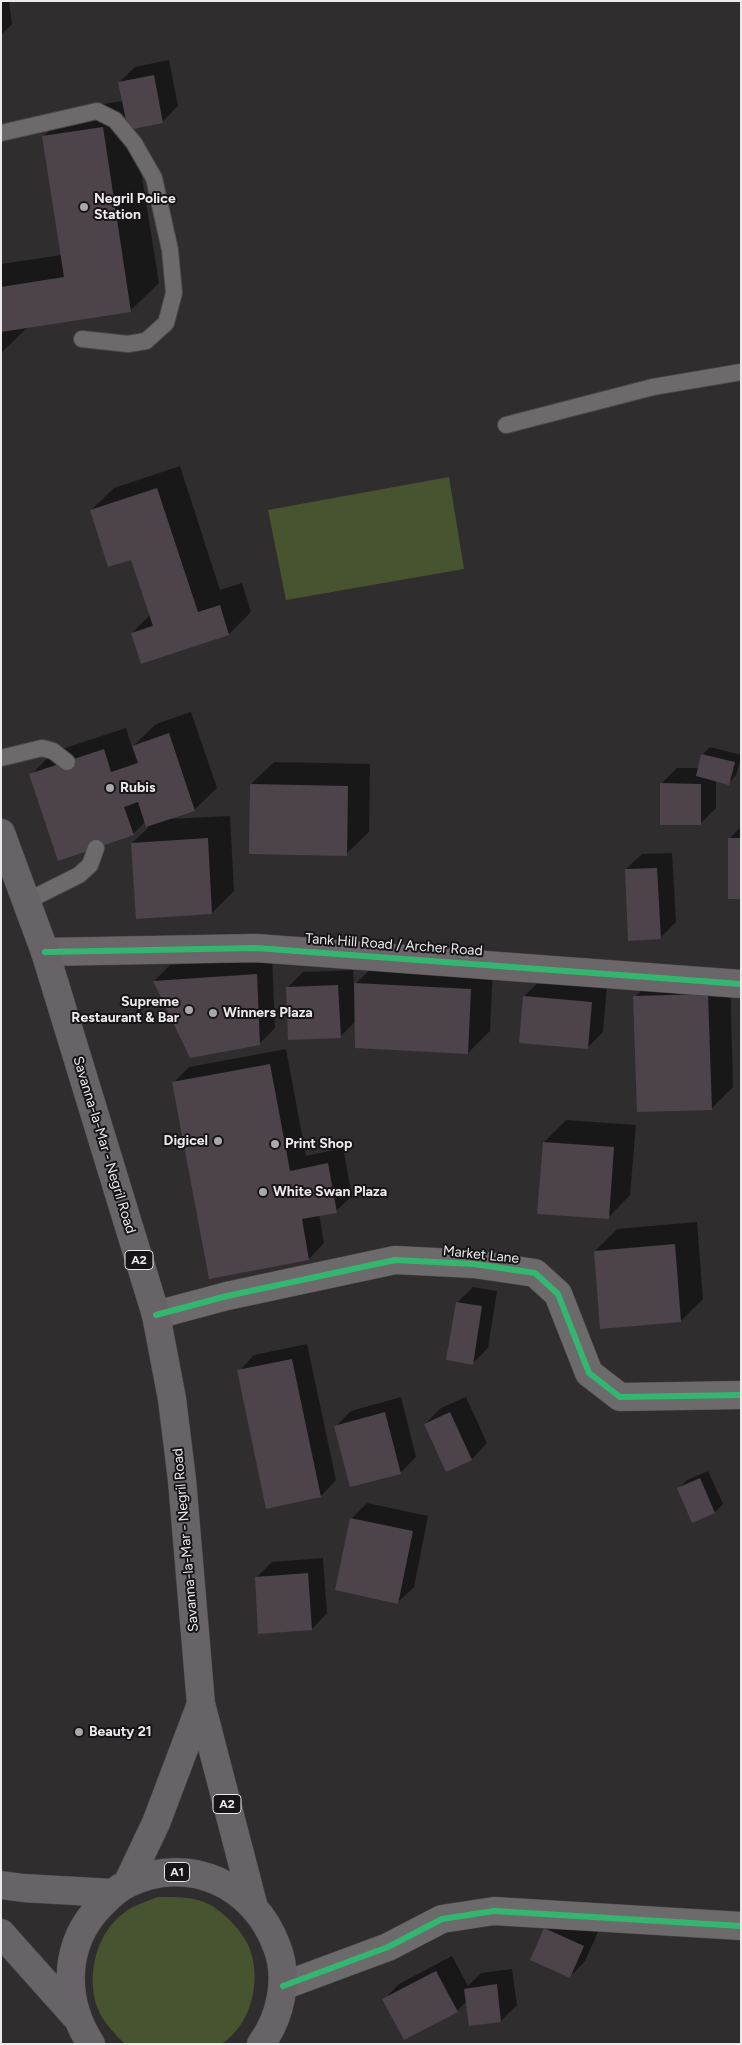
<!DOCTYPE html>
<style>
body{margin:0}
#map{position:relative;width:742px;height:2045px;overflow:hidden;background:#302d2f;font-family:Figtree,sans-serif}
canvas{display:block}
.frame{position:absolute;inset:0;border:2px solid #eceaeb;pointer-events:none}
</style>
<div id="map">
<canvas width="742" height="2045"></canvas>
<div class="frame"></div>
</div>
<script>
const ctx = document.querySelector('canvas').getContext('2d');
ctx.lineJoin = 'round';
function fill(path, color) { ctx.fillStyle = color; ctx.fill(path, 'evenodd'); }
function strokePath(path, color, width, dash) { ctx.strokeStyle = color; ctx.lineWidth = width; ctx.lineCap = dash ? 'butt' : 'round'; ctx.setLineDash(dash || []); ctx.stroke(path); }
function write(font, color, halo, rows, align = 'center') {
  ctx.font = font + ' Figtree,sans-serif'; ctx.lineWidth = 4; ctx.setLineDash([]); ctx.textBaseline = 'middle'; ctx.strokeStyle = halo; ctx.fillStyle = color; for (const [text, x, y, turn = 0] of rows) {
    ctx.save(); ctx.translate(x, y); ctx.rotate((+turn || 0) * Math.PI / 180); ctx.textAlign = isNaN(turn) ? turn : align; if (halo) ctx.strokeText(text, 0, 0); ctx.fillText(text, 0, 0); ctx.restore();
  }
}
const green = new Path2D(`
 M449 477 464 569 286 600 268 510Z
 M158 1897C177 1897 197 1896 214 1907 228 1917 242 1931 249 1947 262 1979 252 2025 221 2044H125C113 2032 101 2020 96 2004 86 1969 99 1925 133 1907 141 1903 150 1900 158 1897Z`);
const shadow = new Path2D(`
 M1 1H9L12 24 1 35Z
 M169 60 178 106 162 122 134 127 159 283 131 310 28 327 1 353V264L62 255 43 137 71 109 123 101 119 82 135 67Z
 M180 466 220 590 242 583 251 612 229 634 132 633 150 615 132 558 91 510 114 488Z
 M191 712 217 788 194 810 168 819 230 816 234 891 212 913 132 843 148 828 146 821 133 834 31 775 53 752 126 728 132 747 156 724Z
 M710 747 741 755V759L736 775 729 783 716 780V808L700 824 661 784 677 768H699L702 755Z
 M274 762 370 764 369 832 346 854 251 784Z
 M741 827V898L729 839Z
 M672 853 676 922 660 938 626 869 642 854Z
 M272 958 275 1028 259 1044 154 981 170 965Z
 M378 962 493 968 490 1031 468 1053 356 1021 340 1037 287 988 303 972 353 970 354 985Z
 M730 972 733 1087 711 1109 635 997 657 974Z
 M540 981 607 986 603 1032 588 1047 524 996Z
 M286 1049 306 1156 343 1148 352 1196 336 1211 319 1214 324 1243 309 1259 174 1082 189 1067Z
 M566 1120 636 1125 630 1195 608 1218 544 1142Z
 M697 1222 703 1299 681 1321 595 1251 617 1229Z
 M473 1287 497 1291 488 1348 472 1364 457 1303Z
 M307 1344 336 1480 321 1496 239 1371 254 1355Z
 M401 1397 416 1457 401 1472 335 1427 351 1411Z
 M466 1397 487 1443 472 1459 447 1470 425 1424 441 1408Z
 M708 1471 723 1504 715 1512 692 1521 679 1488 687 1480Z
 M367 1503 428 1516 414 1587 398 1602 352 1518Z
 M323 1558 327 1613 312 1629 256 1578 272 1562Z
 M561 1913 599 1930 585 1961 570 1977 531 1959 545 1928Z
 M452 1956 468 1986 481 1973 512 1969 517 2005 501 2021 470 2025 467 2001 457 2011 384 1999 399 1984Z`);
const building = new Path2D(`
 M154 75 163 123 128 130 118 82Z
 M103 127 131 312 1 332V287L64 277 42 136Z
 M157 488 198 612 220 605 229 635 141 664 131 633 153 626 131 560 108 567 90 510Z
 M169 733 195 811 146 827 138 802 124 807 134 835 58 861 29 774 104 749 111 772 138 763 132 746Z
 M701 754 735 762 729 785 696 776Z
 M660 783 701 784V825H660Z
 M250 784 348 786 347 856 249 854Z
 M208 838 212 914 136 919 131 843Z
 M728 838H741V899H728Z
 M657 868 661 939 628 941 625 869Z
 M257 974 260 1045 190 1058 153 981Z
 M354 983 471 989 468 1054 355 1048Z
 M338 985 341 1038 288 1040 286 987Z
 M708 994 712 1110 637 1112 633 996Z
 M523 996 592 1002 588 1049 519 1043Z
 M270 1064 290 1171 328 1163 337 1213 302 1219 309 1260 209 1279 172 1082Z
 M543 1142 614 1147 609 1219 537 1214Z
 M675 1244 681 1322 600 1329 594 1251Z
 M456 1302 482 1306 473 1365 446 1360Z
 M292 1359 321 1497 266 1509 237 1370Z
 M385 1412 401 1474 350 1487 334 1426Z
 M450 1412 472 1460 446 1472 424 1424Z
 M700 1478 715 1513 692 1523 677 1488Z
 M350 1518 413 1531 398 1604 335 1590Z
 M308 1573 312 1630 258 1634 255 1577Z
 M544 1928 584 1946 570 1978 530 1960Z
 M436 1971 458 2012 404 2040 382 1999Z
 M497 1984 501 2022 469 2026 464 1989Z`);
const lane = new Path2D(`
 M1 133 97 111 115 120 134 143 154 178 170 250 174 293 166 323 146 341 128 344 82 339
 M506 425 653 387 741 372
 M1 758 42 748 53 751 67 762
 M27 901 79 875 90 865 96 848`);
const street = new Path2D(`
 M156 1315 227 1296 395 1260 474 1264 535 1273 558 1294 589 1373 620 1397 741 1395
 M283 1986 388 1947 442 1919 494 1911 741 1926`);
const secondary = new Path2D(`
 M45 952 256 948 741 984`);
const primary = new Path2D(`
 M1 833 45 952 156 1315 172 1399 182 1480 201 1704 253 1904
 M127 1884 156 1823 201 1704
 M1 1885 23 1888 112 1893
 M1 1933 75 2016
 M91 2044C62 1999 63 1944 101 1905 109 1897 116 1889 127 1884 189 1854 254 1884 277 1947 289 1978 281 2017 261 2044`);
const cycleway = new Path2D(`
 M45 952 256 948 741 984
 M156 1315 227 1296 395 1260 474 1264 535 1273 558 1294 589 1373 620 1397 741 1395
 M283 1986 388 1947 442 1919 494 1911 741 1926`);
const markers = [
 [84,207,5,"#aaa8a9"],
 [110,788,5,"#aaa8a9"],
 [189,1010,5,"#aaa8a9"],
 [213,1013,5,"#aaa8a9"],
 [218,1141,5,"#aaa8a9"],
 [275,1144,5,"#aaa8a9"],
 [263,1192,5,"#aaa8a9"],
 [79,1732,5,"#aaa8a9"]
];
const shields = [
 [139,1260,28],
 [227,1804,28],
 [177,1872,25]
];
const shieldNames = [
 ["A2",139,1260],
 ["A2",227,1804],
 ["A1",177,1872]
];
const poiNames = [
 ["Negril Police",94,199],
 ["Station",94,215],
 ["Rubis",120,788],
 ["Supreme",179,1002,"right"],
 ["Restaurant & Bar",179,1018,"right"],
 ["Winners Plaza",223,1013],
 ["Digicel",208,1141,"right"],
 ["Print Shop",285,1144],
 ["White Swan Plaza",273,1192],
 ["Beauty 21",89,1732]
];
const streetNames = [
 ["Tank Hill Road / Archer Road",394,945,4],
 ["Savanna-la-Mar - Negril Road",104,1145,73],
 ["Market Lane",481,1255,6],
 ["Savanna-la-Mar - Negril Road",186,1540,-95]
];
fill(green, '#48532f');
fill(shadow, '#0007');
fill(building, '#4d434a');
strokePath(lane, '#4b484a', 18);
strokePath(street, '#4b484a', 29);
strokePath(secondary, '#4b484a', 29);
strokePath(primary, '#4b484a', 29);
strokePath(lane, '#6c6a6b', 16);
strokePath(street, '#6c6a6b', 28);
strokePath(secondary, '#6b6669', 28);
strokePath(primary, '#676366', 28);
strokePath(cycleway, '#33b770', 6);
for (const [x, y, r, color] of markers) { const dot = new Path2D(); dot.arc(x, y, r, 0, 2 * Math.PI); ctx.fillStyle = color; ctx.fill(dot); strokePath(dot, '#171517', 2); }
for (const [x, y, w] of shields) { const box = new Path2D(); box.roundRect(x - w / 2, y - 9.5, w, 19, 4); ctx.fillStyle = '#171517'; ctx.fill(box); strokePath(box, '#eceaeb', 1); }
write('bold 12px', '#eceaeb', null, shieldNames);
write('bold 14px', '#eceaeb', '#171517', poiNames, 'left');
write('14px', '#eceaeb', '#171517', streetNames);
</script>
